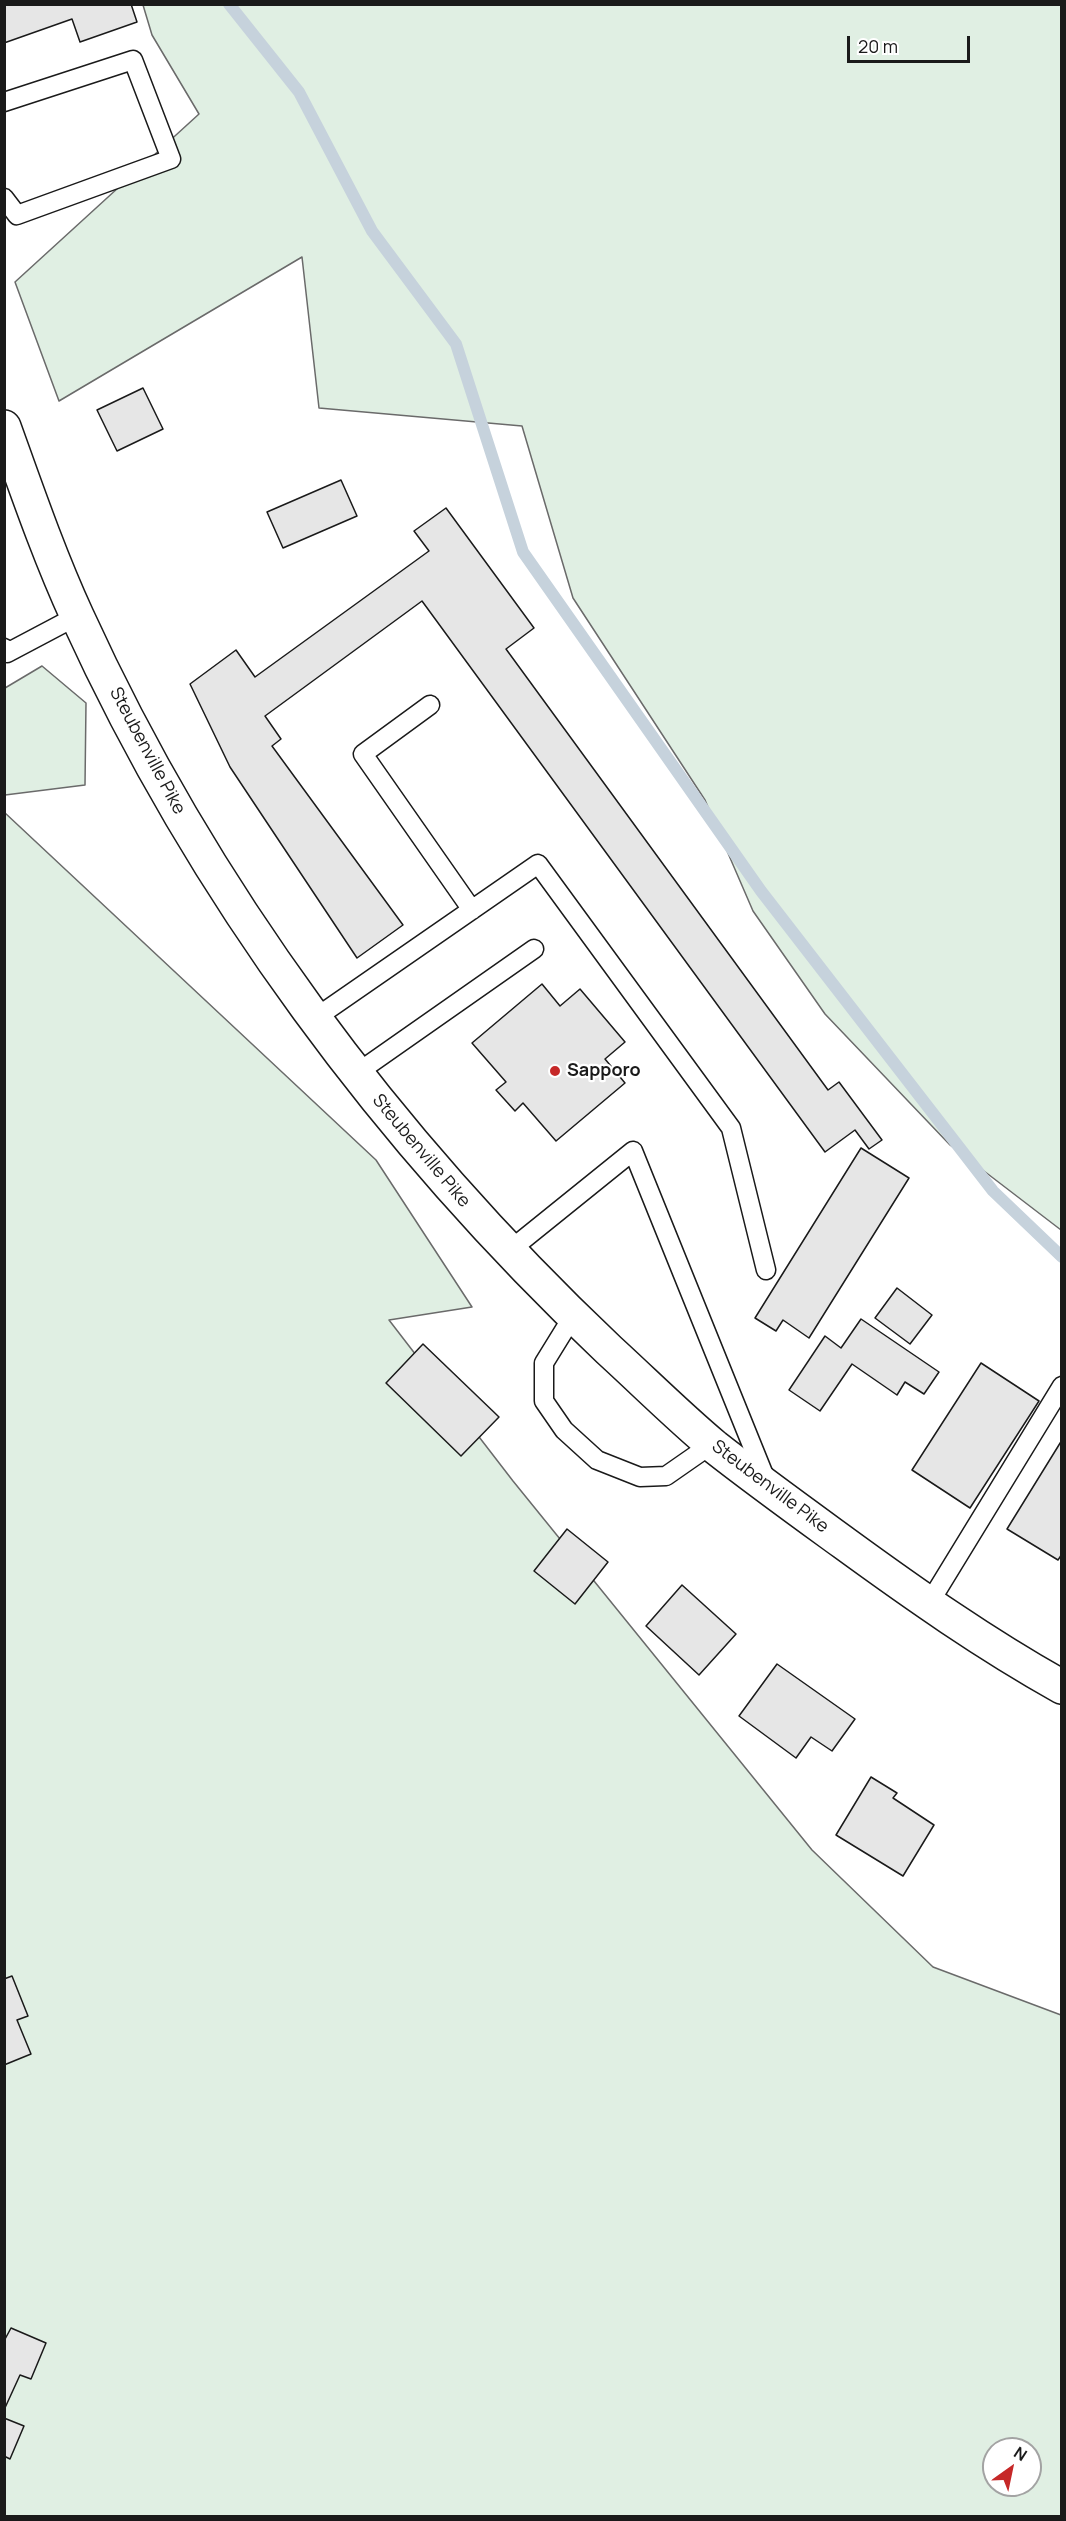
<!DOCTYPE html>
<style>
body{margin:0}
#map{position:relative;width:1066px;height:2521px;overflow:hidden;background:#fff;font-family:Manrope,sans-serif}
canvas{display:block}
.frame{position:absolute;inset:0;border:6px solid #1a1a1a;pointer-events:none}
.north{position:absolute;left:982px;top:2437px;width:60px;height:60px;box-sizing:border-box;background:#fff;border:2px solid #a3a3a3;border-radius:50%;rotate:33deg;font-size:16px;font-weight:700;line-height:24px;text-align:center;color:#1a1a1a}
.north::after{content:'';display:block;margin:auto;width:21px;height:27px;background:#c62828;clip-path:polygon(50% 0,100% 100%,50% 72%,0 100%)}
.scale{position:absolute;left:847px;top:36px;width:123px;height:27px;box-sizing:border-box;border:3px solid #1a1a1a;border-top:0;padding-left:8px;font-size:18px;line-height:21px;white-space:nowrap;color:#1a1a1a;-webkit-text-stroke:4px #fff;paint-order:stroke}
</style>
<div id="map">
<canvas width="1066" height="2521"></canvas>
<div class="frame"></div>
<div class="north">N</div>
<div class="scale">20 m</div>
</div>
<script>
const ctx = document.querySelector('canvas').getContext('2d');
ctx.lineJoin = 'round';
function fill(path, color) { ctx.fillStyle = color; ctx.fill(path, 'evenodd'); }
function strokePath(path, color, width, dash) { ctx.strokeStyle = color; ctx.lineWidth = width; ctx.lineCap = dash ? 'butt' : 'round'; ctx.setLineDash(dash || []); ctx.stroke(path); }
function write(font, color, halo, rows, align = 'center') {
  ctx.font = font + ' Manrope,sans-serif'; ctx.lineWidth = 4.5; ctx.setLineDash([]); ctx.textBaseline = 'middle'; ctx.strokeStyle = halo; ctx.fillStyle = color; for (const [text, x, y, turn = 0] of rows) {
    ctx.save(); ctx.translate(x, y); ctx.rotate((+turn || 0) * Math.PI / 180); ctx.textAlign = isNaN(turn) ? turn : align; if (halo) ctx.strokeText(text, 0, 0); ctx.fillText(text, 0, 0); ctx.restore();
  }
}
const green = new Path2D(`
 M143 5H1061V1230L950 1145 825 1014 753 911 705 800 573 598 522 426 319 408 302 257 59 401 15 282 199 114 152 35Z
 M42 666 86 703 85 785 5 795V688Z
 M4 812 376 1160 472 1307 389 1320 513 1481 812 1850 933 1967 1061 2015V2516H5ZM994 2449H1030V2485H994Z`);
const stream = new Path2D(`
 M229 4 299 92 372 231 456 344 523 552 761 891 993 1191 1062 1257`);
const building = new Path2D(`
 M4 4H131L137 22 80 42 72 19 4 43Z
 M143 388 163 429 117 451 97 410Z
 M341 480 357 516 283 548 267 512Z
 M446 508 534 628 506 649 828 1090 839 1082 882 1140 869 1149 855 1130 825 1152 422 601 265 716 281 739 272 746 403 925 357 958 230 767 190 684 236 650 255 677 429 551 414 531Z
 M542 984 560 1006 580 989 625 1042 605 1059 625 1083 556 1141 523 1103 515 1111 496 1090 506 1082 472 1043Z
 M861 1148 909 1178 809 1338 783 1320 776 1331 755 1318Z
 M897 1288 932 1315 910 1344 875 1318Z
 M861 1319 939 1372 924 1394 905 1382 897 1395 852 1364 820 1411 789 1390 825 1336 841 1348Z
 M423 1344 499 1417 461 1456 386 1383Z
 M981 1363 1039 1401 970 1508 912 1470Z
 M1062 1440V1554L1058 1560 1007 1529Z
 M567 1529 608 1562 575 1604 534 1571Z
 M682 1585 736 1634 699 1675 646 1626Z
 M777 1664 855 1719 832 1751 811 1737 796 1758 739 1716Z
 M871 1777 897 1793 893 1798 934 1825 903 1876 836 1835Z
 M12 1976 28 2016 17 2020 31 2054 4 2065V1979Z
 M11 2328 46 2343 31 2379 20 2375 4 2410V2341Z
 M4 2418 24 2426 10 2459 4 2456Z`);
const lane = new Path2D(`
 M4 102 133 60 171 159 17 215 4 198
 M4 648 7 653 77 616
 M430 705 363 754 472 910
 M314 1019 538 864 731 1128 766 1270
 M357 1073 534 949
 M509 1251 633 1151 766 1480
 M573 1316 544 1363V1401L564 1430 597 1460 640 1477 666 1476 712 1444
 M928 1605 1062 1386`);
const secondary = new Path2D(`
 M4 427C27 491 49 555 77 616 203 893 389 1142 609 1350 644 1382 678 1416 715 1447 757 1480 800 1511 844 1543 914 1594 985 1644 1062 1687`);
const markers = [
 [555,1071,6,"#c62828"]
];
const streetNames = [
 ["Steubenville Pike",147,751,62],
 ["Steubenville Pike",421,1151,50],
 ["Steubenville Pike",770,1487,37]
];
const poiNames = [
 ["Sapporo",567,1071]
];
fill(green, '#e0efe3');
strokePath(green, '#6a6a6a', 1.5);
strokePath(stream, '#c6d2dc', 12);
fill(building, '#e6e6e6');
strokePath(building, '#1a1a1a', 1.5);
strokePath(lane, '#1a1a1a', 21);
strokePath(secondary, '#1a1a1a', 36);
strokePath(lane, '#fff', 18);
strokePath(secondary, '#fff', 33);
for (const [x, y, r, color] of markers) { const dot = new Path2D(); dot.arc(x, y, r, 0, 2 * Math.PI); ctx.fillStyle = color; ctx.fill(dot); strokePath(dot, '#fff', 2); }
write('18px', '#1a1a1a', '#fff', streetNames);
write('bold 18px', '#1a1a1a', '#fff', poiNames, 'left');
</script>
